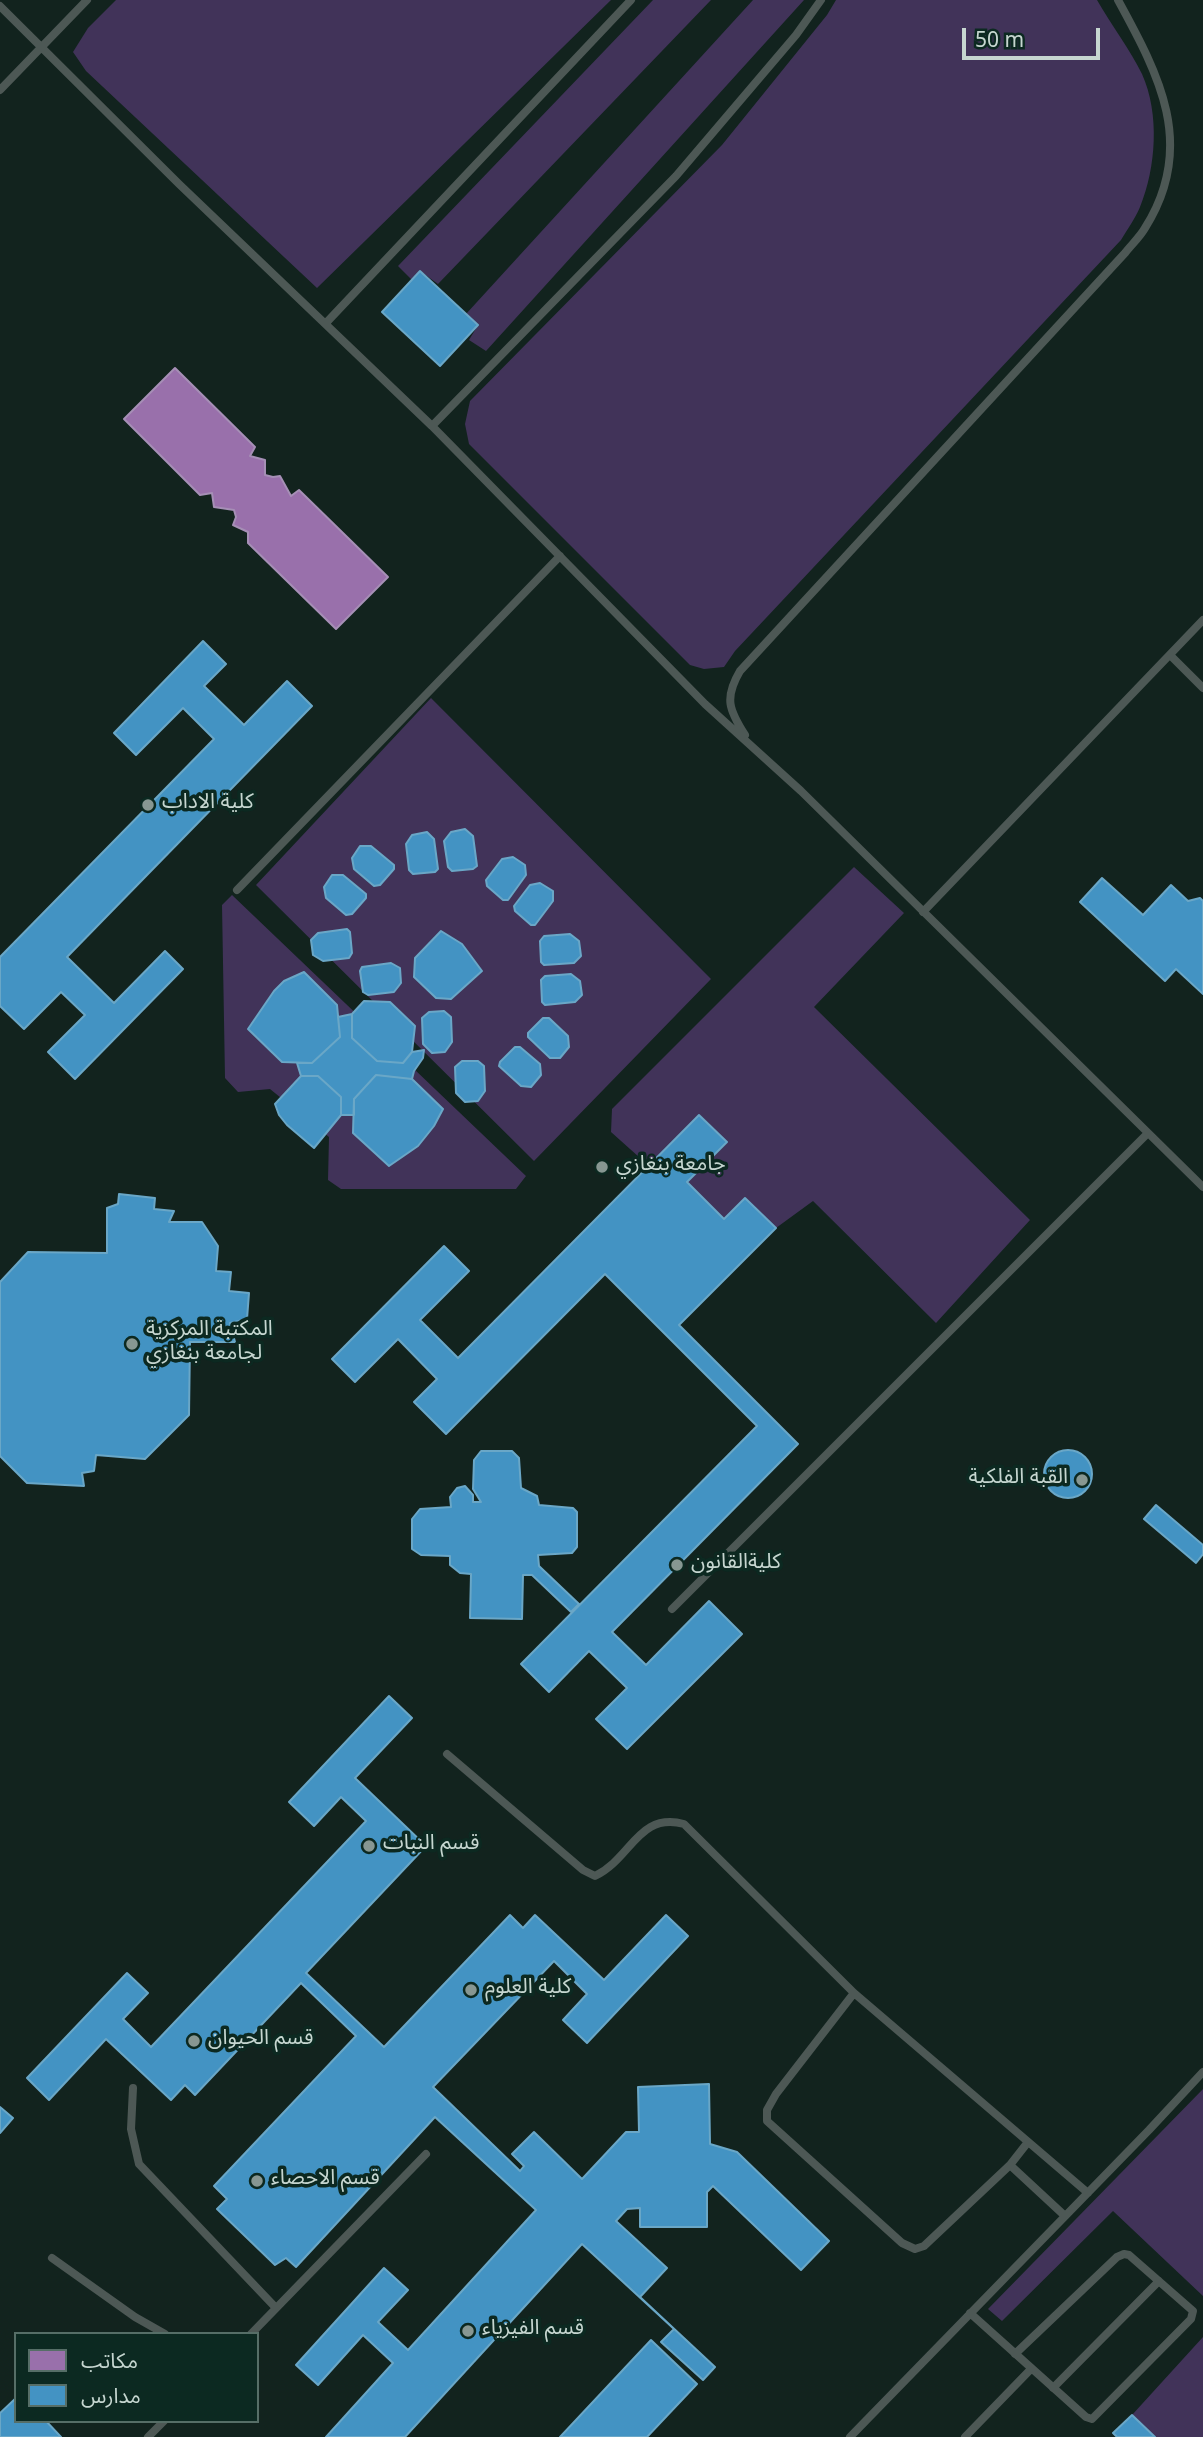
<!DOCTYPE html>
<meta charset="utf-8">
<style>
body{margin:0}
#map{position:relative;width:1203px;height:2437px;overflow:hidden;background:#12231e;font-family:Georgia,"Noto Sans Arabic",serif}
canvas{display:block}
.legend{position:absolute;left:14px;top:2332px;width:245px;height:91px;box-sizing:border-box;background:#0c2921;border:2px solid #566e67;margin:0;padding:9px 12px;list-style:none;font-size:21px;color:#c6d6d0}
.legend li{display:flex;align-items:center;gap:14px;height:35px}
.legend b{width:35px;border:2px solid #566e67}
.scale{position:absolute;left:962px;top:28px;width:138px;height:32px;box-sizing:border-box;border:4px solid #c6d6d0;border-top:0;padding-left:9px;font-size:21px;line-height:24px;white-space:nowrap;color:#c6d6d0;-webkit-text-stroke:5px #0c2921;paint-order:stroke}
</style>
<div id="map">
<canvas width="1203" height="2437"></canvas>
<ul class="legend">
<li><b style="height:19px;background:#9970ab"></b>مكاتب</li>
<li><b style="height:19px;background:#4393c3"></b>مدارس</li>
</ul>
<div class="scale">50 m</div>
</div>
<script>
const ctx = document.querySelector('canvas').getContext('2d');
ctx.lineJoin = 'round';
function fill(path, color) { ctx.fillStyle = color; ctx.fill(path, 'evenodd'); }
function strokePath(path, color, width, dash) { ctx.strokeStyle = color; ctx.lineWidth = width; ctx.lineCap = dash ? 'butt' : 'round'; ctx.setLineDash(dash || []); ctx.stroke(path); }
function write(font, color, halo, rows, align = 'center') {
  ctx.font = font + ' Georgia,"Noto Sans Arabic",serif'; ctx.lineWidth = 7; ctx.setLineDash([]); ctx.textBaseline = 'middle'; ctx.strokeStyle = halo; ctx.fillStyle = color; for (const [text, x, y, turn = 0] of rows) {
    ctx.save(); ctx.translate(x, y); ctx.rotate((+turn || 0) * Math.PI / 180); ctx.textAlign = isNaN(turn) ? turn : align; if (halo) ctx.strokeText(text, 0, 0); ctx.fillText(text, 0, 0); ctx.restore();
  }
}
const green = new Path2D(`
 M116 0H611L317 288 86 71 73 52 88 28Z
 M653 0H711L438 284 420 271 413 281 398 266Z
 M753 0H804L486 351 469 340 478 325 466 314Z
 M836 0H1097C1110 23 1131 51 1142 74 1160 114 1156 168 1140 207 1135 219 1127 230 1121 240L735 651 724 667 704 669 690 665 469 444 465 424 470 401 722 145 827 15Z
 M431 698 711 979 534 1161 256 885Z
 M854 867 904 913 814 1007 1030 1220 936 1323 813 1201 776 1228 745 1198 724 1219 687 1182 727 1143 700 1115 649 1166 611 1132 612 1109Z
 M232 895 526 1176 516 1189H341L328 1180 329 1137 270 1089 238 1092 225 1078 222 905Z
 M1203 2089V2296L1113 2211 1002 2321 988 2309Z
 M1203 2337V2437H1155L1132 2415Z`);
const offices = new Path2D(`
 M175 368 255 447 250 456 265 460V475L273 477 280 476 291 496 299 490 388 577 336 629 248 543V532L233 525 236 517 234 510 214 507 212 493 200 495 124 419Z`);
const schools = new Path2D(`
 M420 271 478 325 440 366 382 312Z
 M203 641 226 664 204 686 244 725 287 681 312 706 67 957 114 1003 165 951 183 969 75 1079 48 1052 85 1015 61 992 24 1029 0 1006V957L214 739 183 708 136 755 114 733Z
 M465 829 473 836 477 866 473 869 452 871 448 867 444 841 451 832Z
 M427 832 434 839 438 869 435 872 413 874 409 870 406 844 412 835Z
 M360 846H371L394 865V869L380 885 374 886 354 869 352 858Z
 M513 857 525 865 526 875 508 900H503L487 886 486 880 502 859Z
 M332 875H343L366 894V898L352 914 346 915 326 898 324 887Z
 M1102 878 1143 915 1171 885 1188 901 1200 898 1203 901V994L1176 969 1165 981 1080 902Z
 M540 883 553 891V901L535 925H531L515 911 514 906 530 885Z
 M347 929 350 932 352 953 349 958 323 961 313 955 311 940 318 933Z
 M441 931 462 944 482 971 451 999 436 998 414 977 415 958Z
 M570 934 579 941 581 956 574 963 544 965 541 962 540 941 544 936Z
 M391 963 400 968 401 983 394 992 368 995 363 992 360 971 362 967Z
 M304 972 337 1005 340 1037 312 1063 282 1062 248 1029 274 991 284 981Z
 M571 974 580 981 582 995 575 1002 545 1005 542 1002 541 980 545 976Z
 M364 1001 390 1002 415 1026 412 1052 403 1063 377 1061 352 1038V1014Z
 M444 1011 451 1017 452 1042 445 1052 432 1053 423 1044 422 1018 429 1012Z
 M352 1014V1038L377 1061 403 1063 412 1052 424 1050 423 1058 414 1071 412 1079 376 1075 354 1099V1115H341V1097L318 1076H301L297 1063H312L340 1037 338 1017Z
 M543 1018H549L568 1036 569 1047 560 1058H550L528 1037V1033Z
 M515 1047H520L540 1064 541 1075 531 1087 521 1086 499 1066 500 1062Z
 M462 1061H478L484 1066 485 1091 478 1101 465 1102 456 1093 455 1067Z
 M376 1075 412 1079 443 1109 434 1126 418 1146 389 1166 353 1133 354 1099Z
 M301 1076H318L341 1097V1115L314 1148 287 1125 279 1115 275 1104Z
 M699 1115 727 1142 687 1182 724 1219 745 1198 776 1228 679 1325 798 1444 612 1632 646 1665 709 1601 742 1634 627 1749 596 1719 627 1688 589 1651 549 1692 521 1664 757 1426 605 1274 446 1434 414 1402 437 1379 398 1339 355 1382 332 1359 444 1246 469 1271 420 1320 458 1358Z
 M119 1194 155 1198 154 1209 174 1211 169 1222H202L218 1246 216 1271 231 1272 229 1291 249 1293 247 1319 230 1323 235 1342H190L189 1415 145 1459 96 1455 94 1471 82 1473 84 1486 27 1483 0 1456V1282L28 1252 107 1253V1208L118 1204Z
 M1044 1474a24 24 0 1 1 48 0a24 24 0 1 1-48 0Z
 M481 1451H512L519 1458 521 1488 537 1496 539 1505 573 1508 577 1512V1547L572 1553 538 1555 539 1566 579 1604 571 1612 532 1575H523L522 1619 470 1618 471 1574 460 1573 450 1565V1556L421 1555 412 1549V1519L420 1509 451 1507 450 1497 457 1488 465 1486 473 1495V1502H481L473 1489 474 1460Z
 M1156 1505 1203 1545V1554L1196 1563 1144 1519Z
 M389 1696 412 1718 355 1778 426 1846 306 1973 384 2047 510 1915 523 1928 535 1915 604 1980 666 1915 688 1936 587 2043 563 2020 587 1994 554 1961 433 2087 520 2171 524 2166 512 2154 534 2132 582 2179 626 2132H639L638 2087 709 2084 710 2144 737 2152 829 2241 801 2270 713 2186 707 2192V2227H640V2208L627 2209 616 2221 667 2268 640 2297 715 2367 703 2380 661 2342 674 2329 582 2244 405 2437H326L393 2363 363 2335 318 2385 296 2365 384 2268 408 2290 378 2322 408 2350 536 2210 435 2117 296 2267 286 2258 275 2265 217 2209 227 2199 214 2186 356 2036 301 1983 195 2095 185 2085 171 2100 106 2039 49 2100 27 2078 127 1973 148 1993 123 2019 151 2047 366 1821 341 1797 314 1826 289 1802Z
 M0 2107 13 2118 0 2133Z
 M651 2340 697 2384 647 2437H560Z
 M16 2398V2421H46L61 2437H0V2413Z
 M1132 2415 1155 2437H1117L1113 2433Z`);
const service = new Path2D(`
 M0 6 179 184 432 426 705 704 801 791 1203 1187
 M0 90 87 0
 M326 323 631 0
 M432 426 676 176 796 35 821 0
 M1170 655 1203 688
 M745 735C729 710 724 698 740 671L1125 253C1131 245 1140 237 1145 228 1197 146 1159 75 1118 0
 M237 890 560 556
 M923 912 1203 620
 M672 1609 1148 1133
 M447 1754 583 1870 595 1876C632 1858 638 1812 684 1824L854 1993 1088 2193
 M854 1993 776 2094 767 2110V2121L902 2243 915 2249 924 2246 1010 2165 1028 2142
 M133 2088 131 2129 139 2164 276 2308
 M1010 2165 1065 2216
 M52 2258 135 2317 165 2334
 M970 2313 1086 2417 1092 2419 1191 2319 1193 2311 1129 2255 1124 2254 1117 2257 1015 2354
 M251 2334 426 2154
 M1053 2388 1159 2281
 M148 2437 164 2421
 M850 2437 1149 2130 1203 2072
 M965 2437 1031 2369`);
const markers = [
 [148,805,7,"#879792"],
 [602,1167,7,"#879792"],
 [132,1344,7,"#879792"],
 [1082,1480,7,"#879792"],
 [677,1565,7,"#879792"],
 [369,1846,7,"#879792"],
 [471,1990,7,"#879792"],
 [194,2041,7,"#879792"],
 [257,2181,7,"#879792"],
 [468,2331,7,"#879792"]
];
const poiNames = [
 ["كلية الاداب",162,805],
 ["جامعة بنغازي",616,1167],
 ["المكتبة المركزية",146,1332],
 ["لجامعة بنغازي",146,1356],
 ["القبة الفلكية",1068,1480,"right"],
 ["كليةالقانون",691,1565],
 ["قسم النبات",383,1846],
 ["كلية العلوم",485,1990],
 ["قسم الحيوان",208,2041],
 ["قسم الاحصاء",271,2181],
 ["قسم الفيزياء",482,2331]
];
fill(green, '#413359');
fill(offices, '#9970ab');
strokePath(offices, '#a68fb6', 2);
fill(schools, '#4393c3');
strokePath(schools, '#6aa7c7', 2);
strokePath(service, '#4d5855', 8);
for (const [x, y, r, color] of markers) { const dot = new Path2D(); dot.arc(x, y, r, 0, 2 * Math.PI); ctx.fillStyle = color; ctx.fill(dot); strokePath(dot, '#0c2921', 2.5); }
write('21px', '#c6d6d0', '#0c2921', poiNames, 'left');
</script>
